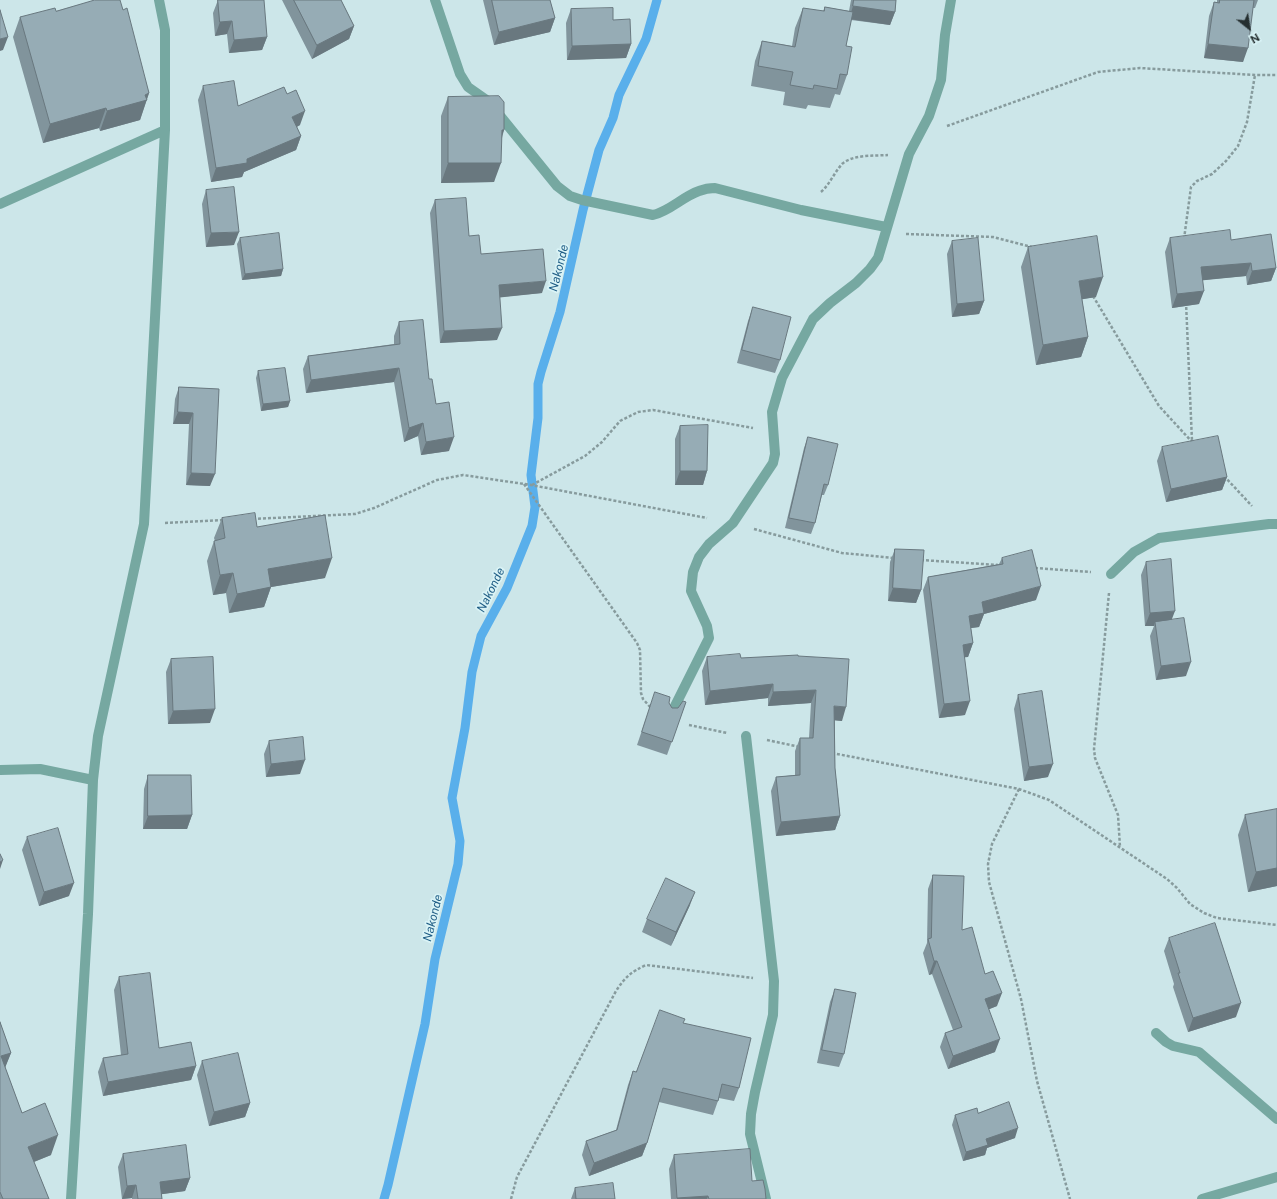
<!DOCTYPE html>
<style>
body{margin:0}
#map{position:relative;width:1277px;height:1199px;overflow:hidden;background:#cce6e9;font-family:"Public Sans",sans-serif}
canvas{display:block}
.north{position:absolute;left:1229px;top:8px;width:40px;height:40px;-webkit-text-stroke:3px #d9f3f6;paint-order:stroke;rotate:150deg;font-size:11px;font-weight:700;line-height:16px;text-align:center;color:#252f30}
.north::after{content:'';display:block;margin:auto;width:14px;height:18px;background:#252f30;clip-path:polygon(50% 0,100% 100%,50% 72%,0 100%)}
</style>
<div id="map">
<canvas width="1277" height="1199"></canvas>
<div class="north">N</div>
</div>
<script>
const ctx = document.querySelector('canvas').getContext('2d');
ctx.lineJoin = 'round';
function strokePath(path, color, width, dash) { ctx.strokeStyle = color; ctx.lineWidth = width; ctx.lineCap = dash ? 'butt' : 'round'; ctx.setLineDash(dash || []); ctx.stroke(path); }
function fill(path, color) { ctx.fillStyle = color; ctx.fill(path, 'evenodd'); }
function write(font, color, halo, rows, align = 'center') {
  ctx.font = font + ' "Public Sans",sans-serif'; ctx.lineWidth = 3.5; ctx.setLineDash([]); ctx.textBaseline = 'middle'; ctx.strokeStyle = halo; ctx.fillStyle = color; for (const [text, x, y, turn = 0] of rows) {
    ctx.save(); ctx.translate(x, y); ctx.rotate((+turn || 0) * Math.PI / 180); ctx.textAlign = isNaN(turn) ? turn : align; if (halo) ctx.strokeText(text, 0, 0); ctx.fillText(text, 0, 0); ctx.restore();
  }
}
const stream = new Path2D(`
 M384 1199 388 1185 425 1024 435 959 458 864 460 841 452 798 465 728 472 672 481 636 507 588 532 526 535 507 531 475 538 418V384L541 372 560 312 583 210 599 150 613 118 619 95 646 39 657 0`);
const path = new Path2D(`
 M947 126 1098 72 1140 68 1255 75H1277
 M821 192C830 184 834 173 842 164 853 154 875 156 888 155
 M906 234 993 237 1032 247
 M1184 239 1191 187 1197 181 1212 174 1226 161 1238 146 1247 122 1255 75
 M1093 296 1159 406 1193 443
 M1186 302 1192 441
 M1224 476 1252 506
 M524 484 637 643 640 650 641 693 643 699 651 708
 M532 485 585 456 602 442 620 421 638 412 653 410 753 428
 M253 519 355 514 374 508 437 480 463 475 531 485 707 518
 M165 523 224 520
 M754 529 842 553 894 558
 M921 560 998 565
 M1035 568 1091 572
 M1109 593 1094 749 1095 758 1118 815 1120 847
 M689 725 727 733
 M767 740 800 747
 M832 753 1019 789 1049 800 1167 879 1177 888 1190 904 1204 913 1217 918 1277 925
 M1019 789 992 844 988 864 989 882 1021 999 1037 1081 1070 1199
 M511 1199 517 1177 616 991C625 977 631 972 646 965L753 978`);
const street = new Path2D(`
 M435 0 460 74 468 87 488 101 557 186 570 196 582 200 653 215C670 211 682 197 699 191 704 189 709 188 715 188L801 210 886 227
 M0 204 165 130
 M1111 574 1134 552 1159 538 1269 524H1277
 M670 716 709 638 707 626 691 591 693 572 699 557 709 544 733 523 773 463 775 454 772 412 782 378 813 319 830 303 856 283 870 269 878 258 909 154 929 116 941 80 945 35 951 0
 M746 736 774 981 773 1015 755 1092 751 1114 750 1134 766 1199
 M0 770 40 769 93 780
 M1156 1033 1166 1042 1173 1046 1199 1052 1277 1119
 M71 1199 88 914 93 780 98 736 144 524 165 130V30L159 0
 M1202 1199 1277 1177`);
const wall = new Path2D(`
 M218 0 267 37 262 50 229 53 227 34 215 36 213 13Z
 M282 0H341L354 26 349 39 312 59Z
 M483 0H550L555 18 550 32 494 45Z
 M851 0H896L895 12 890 25 851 20 846 46 847 75 840 95 835 94 830 108 808 105 806 109 783 105 785 92 751 86 755 61 762 41 792 46 795 28 803 8 823 11 825 7 849 11Z
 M1217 0H1258L1255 8H1253L1243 62 1204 58 1209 16 1214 2H1217Z
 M571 9 613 20 631 44 626 58 567 60 566 23Z
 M123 10 149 93 140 120 100 131 99 128 43 143 13 37 20 17 56 11Z
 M203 86 238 106 300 125 297 127 301 136 296 150 244 172 242 177 211 182 198 100Z
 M448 97 504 130 502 138 494 182 441 183V116Z
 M206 190 234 245 206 247 202 204Z
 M435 200 469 236 481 254 542 293 500 297 497 340 440 343 430 213Z
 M240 238 283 269 281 276 242 280 237 244Z
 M1170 238 1231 240 1276 268 1271 281 1247 285 1246 276 1202 280 1199 304 1172 308 1165 252Z
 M952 241 984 301 979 314 952 317 947 254Z
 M1028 247 1096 297 1082 299 1088 337 1081 357 1036 365 1021 267Z
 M753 307 780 360 775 373 737 363 748 321Z
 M399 322 429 379 449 451 421 455 418 436 404 442 394 382 306 393 303 369 308 356 394 344V336Z
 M258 371 290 401 288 407 261 411 256 378Z
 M179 387 219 389 210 486 186 485 189 424H173L175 399Z
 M680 426 707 471 703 485H675V439Z
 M808 437 828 485 824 495H822L815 523 811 534 785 528 804 448Z
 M1162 447 1227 477 1222 490 1166 502 1157 461Z
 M222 518 257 527 325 578 271 587 264 607 229 613 226 593 213 595 207 561 214 541H215L214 538Z
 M895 549 921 590 916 603 888 601 890 562Z
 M1002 558 1036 600 984 614 979 627 971 628 973 643 968 657H964L965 715 939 718 923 590 928 577 999 564Z
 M1146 562 1172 620 1186 676 1156 680 1150 636 1154 626H1145L1141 575Z
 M798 656 842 721 835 720V768L840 816 835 830 776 836 771 791 776 777 795 775V751L800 738H809L811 703 768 706V698L705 705 702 671 707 657 741 658Z
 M171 659 210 723 168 724 166 672Z
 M655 692 669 703 672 708H678L686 702 667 755 637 745Z
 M1018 695 1048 777 1024 781 1014 709Z
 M269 741 300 774 266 777 264 754Z
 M148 775 192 815 187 829H143L144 789Z
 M1277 809V886L1248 892 1238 835 1245 815Z
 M27 837 69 896 39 906 22 850Z
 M933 875 985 974 997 1006 989 1009 995 1052 948 1069 940 1047 945 1033 953 1030 932 974 929 975 923 953 927 943 928 889Z
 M690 905 671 946 642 932 647 919Z
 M1169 938 1236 1017 1188 1032 1173 987 1174 984 1164 951Z
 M119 977 159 1048 196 1066 191 1080 103 1096 98 1072 103 1058 121 1055 114 990Z
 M835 989 844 1054 839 1067 817 1063 830 1002Z
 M0 1022 11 1053 5 1067 22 1113 51 1155 34 1162 49 1199H0Z
 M683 1023 739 1088 734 1101 719 1098 713 1115 659 1102 647 1143 642 1156 589 1176 582 1155 586 1141 616 1130 628 1085 633 1071 636 1072Z
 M202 1061 250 1103 245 1117 209 1126 197 1075Z
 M978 1113 1015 1138 987 1148 985 1155 963 1161 952 1125 955 1115Z
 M123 1154 190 1178 185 1191 162 1194V1199H132V1198L122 1199 118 1167Z
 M674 1155 752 1181 766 1199H671L669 1169Z
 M575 1188 615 1199H571Z`);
const shadedWall = new Path2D(`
 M853 6 895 12 890 25 849 19Z
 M555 18 550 32 494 45 499 32Z
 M232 21 227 34 215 36 220 22Z
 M354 26 349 39 312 59 317 45Z
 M8 37 3 50 0 51V39Z
 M267 37 262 50 229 53 234 40Z
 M631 44 626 58 567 60 572 46Z
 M1208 44 1248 48 1243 62 1204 58Z
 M149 93 140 120 100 131 107 111Z
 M106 108 99 128 43 143 50 124Z
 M305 111 300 125 288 131 292 117Z
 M502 130H504L497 150Z
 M301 136 296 150 244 172 242 177 211 182 216 168 247 159Z
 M448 163H501L494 182 441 183Z
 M239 232 234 245 206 247 211 233Z
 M1251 263 1246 276 1196 281 1201 267Z
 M1276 268 1271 281 1247 285 1252 271Z
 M283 269 281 276 242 280 245 274Z
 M1103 277 1096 297 1072 301 1079 281Z
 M546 281 542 293 495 298 499 285Z
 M1204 291 1199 304 1172 308 1177 294Z
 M984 301 979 314 952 317 957 304Z
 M502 328 497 340 440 343 444 331Z
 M1088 337 1081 357 1036 365 1043 345Z
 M399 368 394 382 306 393 311 380Z
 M290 401 288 407 261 411 263 404Z
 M178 412 193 413 189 424H173Z
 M423 423 418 436 404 442 409 428Z
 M454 437 449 451 421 455 426 442Z
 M680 471H707L703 485H675Z
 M191 473 215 474 210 486 186 485Z
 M1227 477 1222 490 1166 502 1171 489Z
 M332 558 325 578 271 587 264 607 229 613 237 594 268 569Z
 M233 573 226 593 213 595 220 575Z
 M1041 586 1036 600 984 614 979 627 964 629 969 616 982 602Z
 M893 588 921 590 916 603 888 601Z
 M1175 611 1170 624 1155 622 1154 626H1145L1150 613Z
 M973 643 968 657 958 658 963 645Z
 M1191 662 1186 676 1156 680 1161 666Z
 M773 684 768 698 705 705 710 691Z
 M816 690 811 703 768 706 773 692Z
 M970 701 965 715 939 718 944 704Z
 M834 706 846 707 842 721 830 720Z
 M215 709 210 723 168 724 173 711Z
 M305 760 300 774 266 777 271 764Z
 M1053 764 1048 777 1024 781 1029 767Z
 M192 815 187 829H143L148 816Z
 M840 816 835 830 776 836 781 822Z
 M3 860 0 869V862Z
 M1277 868V886L1248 892 1256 872Z
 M74 883 69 896 39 906 44 892Z
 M695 892 690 905 671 946 676 932Z
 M934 961H937L932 974 929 975Z
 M1002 993 997 1006 980 1013 985 999Z
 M1241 1003 1236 1017 1188 1032 1193 1018Z
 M1000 1039 995 1052 948 1069 953 1056Z
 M11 1053 3 1073 1 1056Z
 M196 1066 191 1080 103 1096 108 1082Z
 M250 1103 245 1117 209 1126 214 1112Z
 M1018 1128 1015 1138 987 1148 985 1155 963 1161 966 1152 986 1139Z
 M58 1135 51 1155 21 1167 28 1147Z
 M647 1143 642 1156 589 1176 594 1163Z
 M190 1178 185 1191 156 1195 160 1182Z
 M136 1185 132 1198 122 1199 127 1186Z
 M708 1196 707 1199H677V1198Z`);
const building = new Path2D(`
 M95 0H120L123 10 127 8 149 93 145 95 147 100 107 111 106 108 50 124 20 17 55 8 56 11Z
 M218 0H264L267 37 234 40 232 21 220 22Z
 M294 0H341L354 26 317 45Z
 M492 0H550L555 18 499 32Z
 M854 0H896L895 12 853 6Z
 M1220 0H1254L1248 48 1208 44 1214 2 1219 3Z
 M825 7 853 12 846 46 852 47 847 75 840 74 837 89 814 85 813 89 790 85 793 72 758 66 762 41 795 47 803 8 824 11Z
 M613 8V20L630 19 631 44 572 46 571 9Z
 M0 10 8 37 0 39Z
 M234 81 238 106 284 87 287 94 296 90 305 111 292 117 301 136 247 159V163L216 168 203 86Z
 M499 96 504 102V130H502L501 163H448V97Z
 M234 187 239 232 211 233 206 190Z
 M466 198 469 236 479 235 481 254 543 249 546 281 499 285 502 328 444 331 435 200Z
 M1230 230 1231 240 1271 234 1276 268 1252 271 1251 263 1201 267 1204 291 1177 294 1170 238Z
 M279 233 283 269 245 274 240 238Z
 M1097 236 1103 277 1079 281 1088 337 1043 345 1028 247Z
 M978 238 984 301 957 304 952 241Z
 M753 307 791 317 780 360 742 350Z
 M423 320 429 379H432L436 404 449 402 454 437 426 442 423 423 409 428 399 368 311 380 308 356 400 344 399 322Z
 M285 368 290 401 263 404 258 371Z
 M179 387 219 389 215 474 191 473 193 413 178 412Z
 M708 425 707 471H680V426Z
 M1218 436 1227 477 1171 489 1162 447Z
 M808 437 838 444 828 485 824 484 815 523 789 518Z
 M255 513 257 527 325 515 332 558 268 569 271 587 237 594 233 573 220 575 214 541 225 538 222 518Z
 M895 549 924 550 921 590 893 588Z
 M1032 550 1041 586 982 602 984 613 969 616 973 643 963 645 970 701 944 704 928 577 1003 564 1002 558Z
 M1171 559 1175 611 1150 613 1146 562Z
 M1184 618 1191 662 1161 666 1155 622Z
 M740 654 741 658 798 655V656L849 659 846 707 834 706 835 768 840 816 781 822 776 777 800 775V738H813L816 690 773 692V684L710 691 707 657Z
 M213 657 215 709 173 711 171 659Z
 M1042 691 1053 764 1029 767 1018 695Z
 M655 692 670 697 669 703 672 708H678L683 701 686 702 672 742 642 732Z
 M303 737 305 760 271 764 269 741Z
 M148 775H191L192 815 148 816Z
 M1277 809V868L1256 872 1245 815Z
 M58 828 74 883 44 892 27 837Z
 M0 854 3 860 0 862Z
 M933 875 964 876 962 930 972 927 985 974 993 971 1002 993 985 999 1000 1039 953 1056 945 1033 962 1027 937 961H934L928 939 931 938Z
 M666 878 695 892 676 932 647 919Z
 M1215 923 1241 1003 1193 1018 1178 973H1180L1169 938Z
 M150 973 159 1048 191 1042 196 1066 108 1082 103 1058 128 1054 119 977Z
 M835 989 856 993 844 1054 822 1050Z
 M660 1010 685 1019 683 1023 751 1038 739 1088 722 1084 718 1101 663 1088 647 1143 594 1163 586 1141 617 1130 633 1071 636 1072Z
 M0 1022 11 1053 1 1056 22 1113 45 1103 58 1135 28 1147 49 1199H3L0 1192Z
 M238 1053 250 1103 214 1112 202 1061Z
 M1009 1102 1018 1128 986 1139 988 1145 966 1152 955 1115 977 1108 978 1113Z
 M186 1145 190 1178 160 1182 162 1199H138L136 1185 127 1186 123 1154Z
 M750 1149 752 1181 763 1180 765 1189 766 1199H709L708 1196 677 1198 674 1155Z
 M613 1183 615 1199H576L575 1188Z`);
const waterNames = [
 ["Nakonde",559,268,-76],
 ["Nakonde",491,590,-64],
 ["Nakonde",433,918,-76]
];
strokePath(stream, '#59afeb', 9);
strokePath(path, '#879b9d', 2.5, [3, 2]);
strokePath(street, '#76a8a1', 10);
fill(wall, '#81949c');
fill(shadedWall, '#69787f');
fill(building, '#96acb5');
strokePath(building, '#69787f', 1);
write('italic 12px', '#1f5d85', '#d9f3f6', waterNames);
</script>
